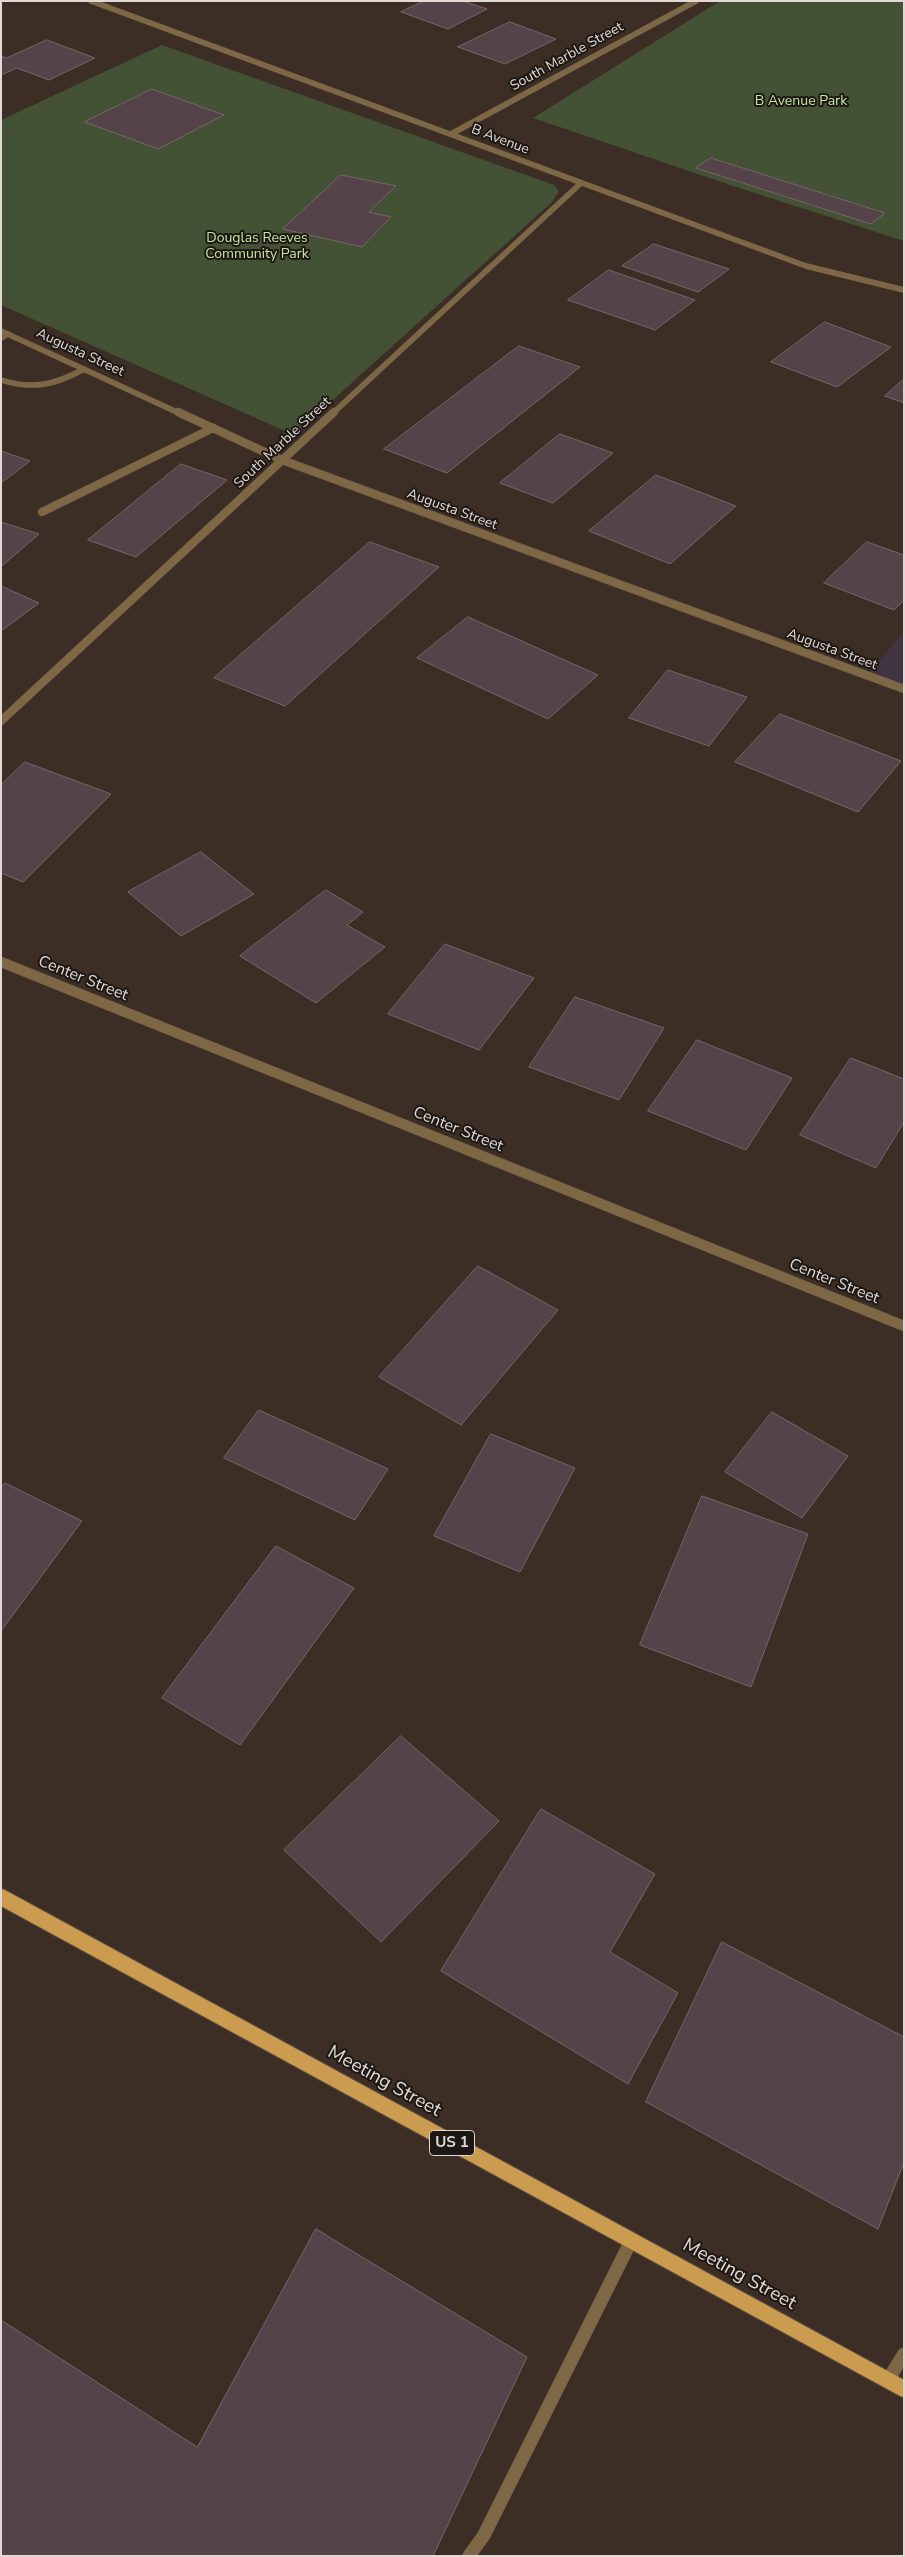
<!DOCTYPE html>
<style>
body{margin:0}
#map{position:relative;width:905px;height:2557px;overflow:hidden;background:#3c2e25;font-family:"Nunito Sans",sans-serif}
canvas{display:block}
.frame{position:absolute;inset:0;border:2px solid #e3d9d4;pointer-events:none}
</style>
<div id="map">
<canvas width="905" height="2557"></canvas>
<div class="frame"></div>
</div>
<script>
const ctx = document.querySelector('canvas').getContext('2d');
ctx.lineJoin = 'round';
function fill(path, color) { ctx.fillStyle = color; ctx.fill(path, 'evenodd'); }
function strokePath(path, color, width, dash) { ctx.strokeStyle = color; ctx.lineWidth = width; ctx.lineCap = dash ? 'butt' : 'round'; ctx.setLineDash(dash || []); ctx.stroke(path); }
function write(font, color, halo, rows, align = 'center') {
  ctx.font = font + ' "Nunito Sans",sans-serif'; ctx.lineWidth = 4; ctx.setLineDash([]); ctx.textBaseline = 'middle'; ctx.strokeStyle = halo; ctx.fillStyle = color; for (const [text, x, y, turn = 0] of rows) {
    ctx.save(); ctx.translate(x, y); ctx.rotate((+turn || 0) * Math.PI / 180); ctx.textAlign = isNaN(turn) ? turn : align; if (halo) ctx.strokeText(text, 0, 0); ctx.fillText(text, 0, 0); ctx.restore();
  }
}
const education = new Path2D(`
 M904 631V689L866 676Z`);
const green = new Path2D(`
 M720 1 904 2V241L736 187 533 118Z
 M162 45 554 185 559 191 552 202 294 435 1 305V120Z`);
const building = new Path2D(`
 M424 1H463L487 9 448 29 401 12Z
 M510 22 556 39 505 64 458 47Z
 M47 40 95 58 49 80 17 68 1 75V56L6 58Z
 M152 89 224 115 158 149 85 122Z
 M711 158 885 213 871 224 696 168Z
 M341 175 396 186 369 212 391 217 362 247 283 229Z
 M654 244 729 269 698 292 622 266Z
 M609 270 695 300 655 330 568 300Z
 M825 322 891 347 837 387 771 362Z
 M519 346 580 367 447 473 384 449Z
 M904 379V403L885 396Z
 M560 434 613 453 553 503 500 483Z
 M1 451 30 461 1 483Z
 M181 464 227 480 136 557 88 540Z
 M656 475 736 506 670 564 589 531Z
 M1 522 39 534 3 565H1Z
 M370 542 439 567 285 706 214 678Z
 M867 542 904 555V600L894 610 824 583Z
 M1 586 39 603 1 631Z
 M468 617 598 675 548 719 417 658Z
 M668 670 747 697 709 746 629 718Z
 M780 714 901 761 858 812 735 762Z
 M25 762 111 794 23 882 1 873V785Z
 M201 852 254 894 181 936 128 892Z
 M326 890 363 912 347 925 385 947 316 1003 240 956Z
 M445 944 534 978 479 1050 388 1014Z
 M575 997 664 1028 619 1100 529 1067Z
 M697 1040 792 1078 746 1150 648 1111Z
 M851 1058 904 1079V1122L876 1168 800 1135Z
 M478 1266 558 1310 461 1425 379 1377Z
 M259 1410 388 1469 355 1520 224 1458Z
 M772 1412 848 1456 802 1518 725 1472Z
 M491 1434 575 1468 520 1572 434 1536Z
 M5 1483 82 1521 1 1631V1488Z
 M702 1496 808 1534 751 1687 640 1645Z
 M276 1546 354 1588 240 1745 162 1698Z
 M401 1736 499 1821 381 1942 284 1850Z
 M541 1809 655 1874 610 1952 678 1993 628 2084 441 1971Z
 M722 1942 904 2037V2162L878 2229 646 2102Z
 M316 2229 527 2357 433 2556H1V2320L197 2447Z`);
const serviceFar2 = new Path2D(`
 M1 338 8 334
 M1 380C33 390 55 385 84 369`);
const serviceFar1 = new Path2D(`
 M42 512 213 428`);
const service = new Path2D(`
 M888 2380 904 2354
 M469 2556 484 2535 631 2241`);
const minorFar2 = new Path2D(`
 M91 1 806 266 904 290
 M451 134 696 1
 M1 331 181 414
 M332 414 581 183`);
const minorFar1 = new Path2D(`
 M178 412 282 460 904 689
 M1 721 334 412`);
const minor = new Path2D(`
 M1 962 904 1326`);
const primary = new Path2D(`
 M1 1897 904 2389`);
const farStreetnames = [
 ["South Marble Street",567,57,-29],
 ["B Avenue",500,140,21],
 ["Augusta Street",80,353,25],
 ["South Marble Street",283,443,-43],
 ["Augusta Street",452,510,20],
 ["Augusta Street",832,650,20]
];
const farParknames = [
 ["B Avenue Park",801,102],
 ["Douglas Reeves",257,239],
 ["Community Park",257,255]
];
const shields = [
 [452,2143,45]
];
const shieldNames = [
 ["US 1",452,2143]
];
const streetNames = [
 ["Center Street",83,979,22],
 ["Center Street",458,1130,22],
 ["Center Street",834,1282,22]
];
const nearStreetnames = [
 ["Meeting Street",384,2082,29],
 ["Meeting Street",739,2275,29]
];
fill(education, '#423340');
fill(green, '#435135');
fill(building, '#544348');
strokePath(building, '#78656a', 1);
strokePath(serviceFar2, '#574941', 6);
strokePath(serviceFar1, '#574941', 9);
strokePath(service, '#574941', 14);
strokePath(minorFar2, '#574941', 6);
strokePath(minorFar1, '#574941', 9);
strokePath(minor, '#574941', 11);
strokePath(primary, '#574941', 18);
strokePath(serviceFar2, '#7e6744', 5.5);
strokePath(serviceFar1, '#7e6744', 8);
strokePath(service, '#7e6744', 13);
strokePath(minorFar2, '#7e6744', 5.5);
strokePath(minorFar1, '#7e6744', 8);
strokePath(minor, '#7e6744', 10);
strokePath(primary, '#cb9b4f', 16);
write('14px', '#e3d9d4', '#1e1814', farStreetnames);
write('14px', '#c3e6a0', '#1e1814', farParknames);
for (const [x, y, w] of shields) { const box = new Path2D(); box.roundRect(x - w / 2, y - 12.5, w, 25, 4); ctx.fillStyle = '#1e1814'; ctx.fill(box); strokePath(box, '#e3d9d4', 1); }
write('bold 15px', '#e3d9d4', null, shieldNames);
write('16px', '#e3d9d4', '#1e1814', streetNames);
write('19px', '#e3d9d4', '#1e1814', nearStreetnames);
</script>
